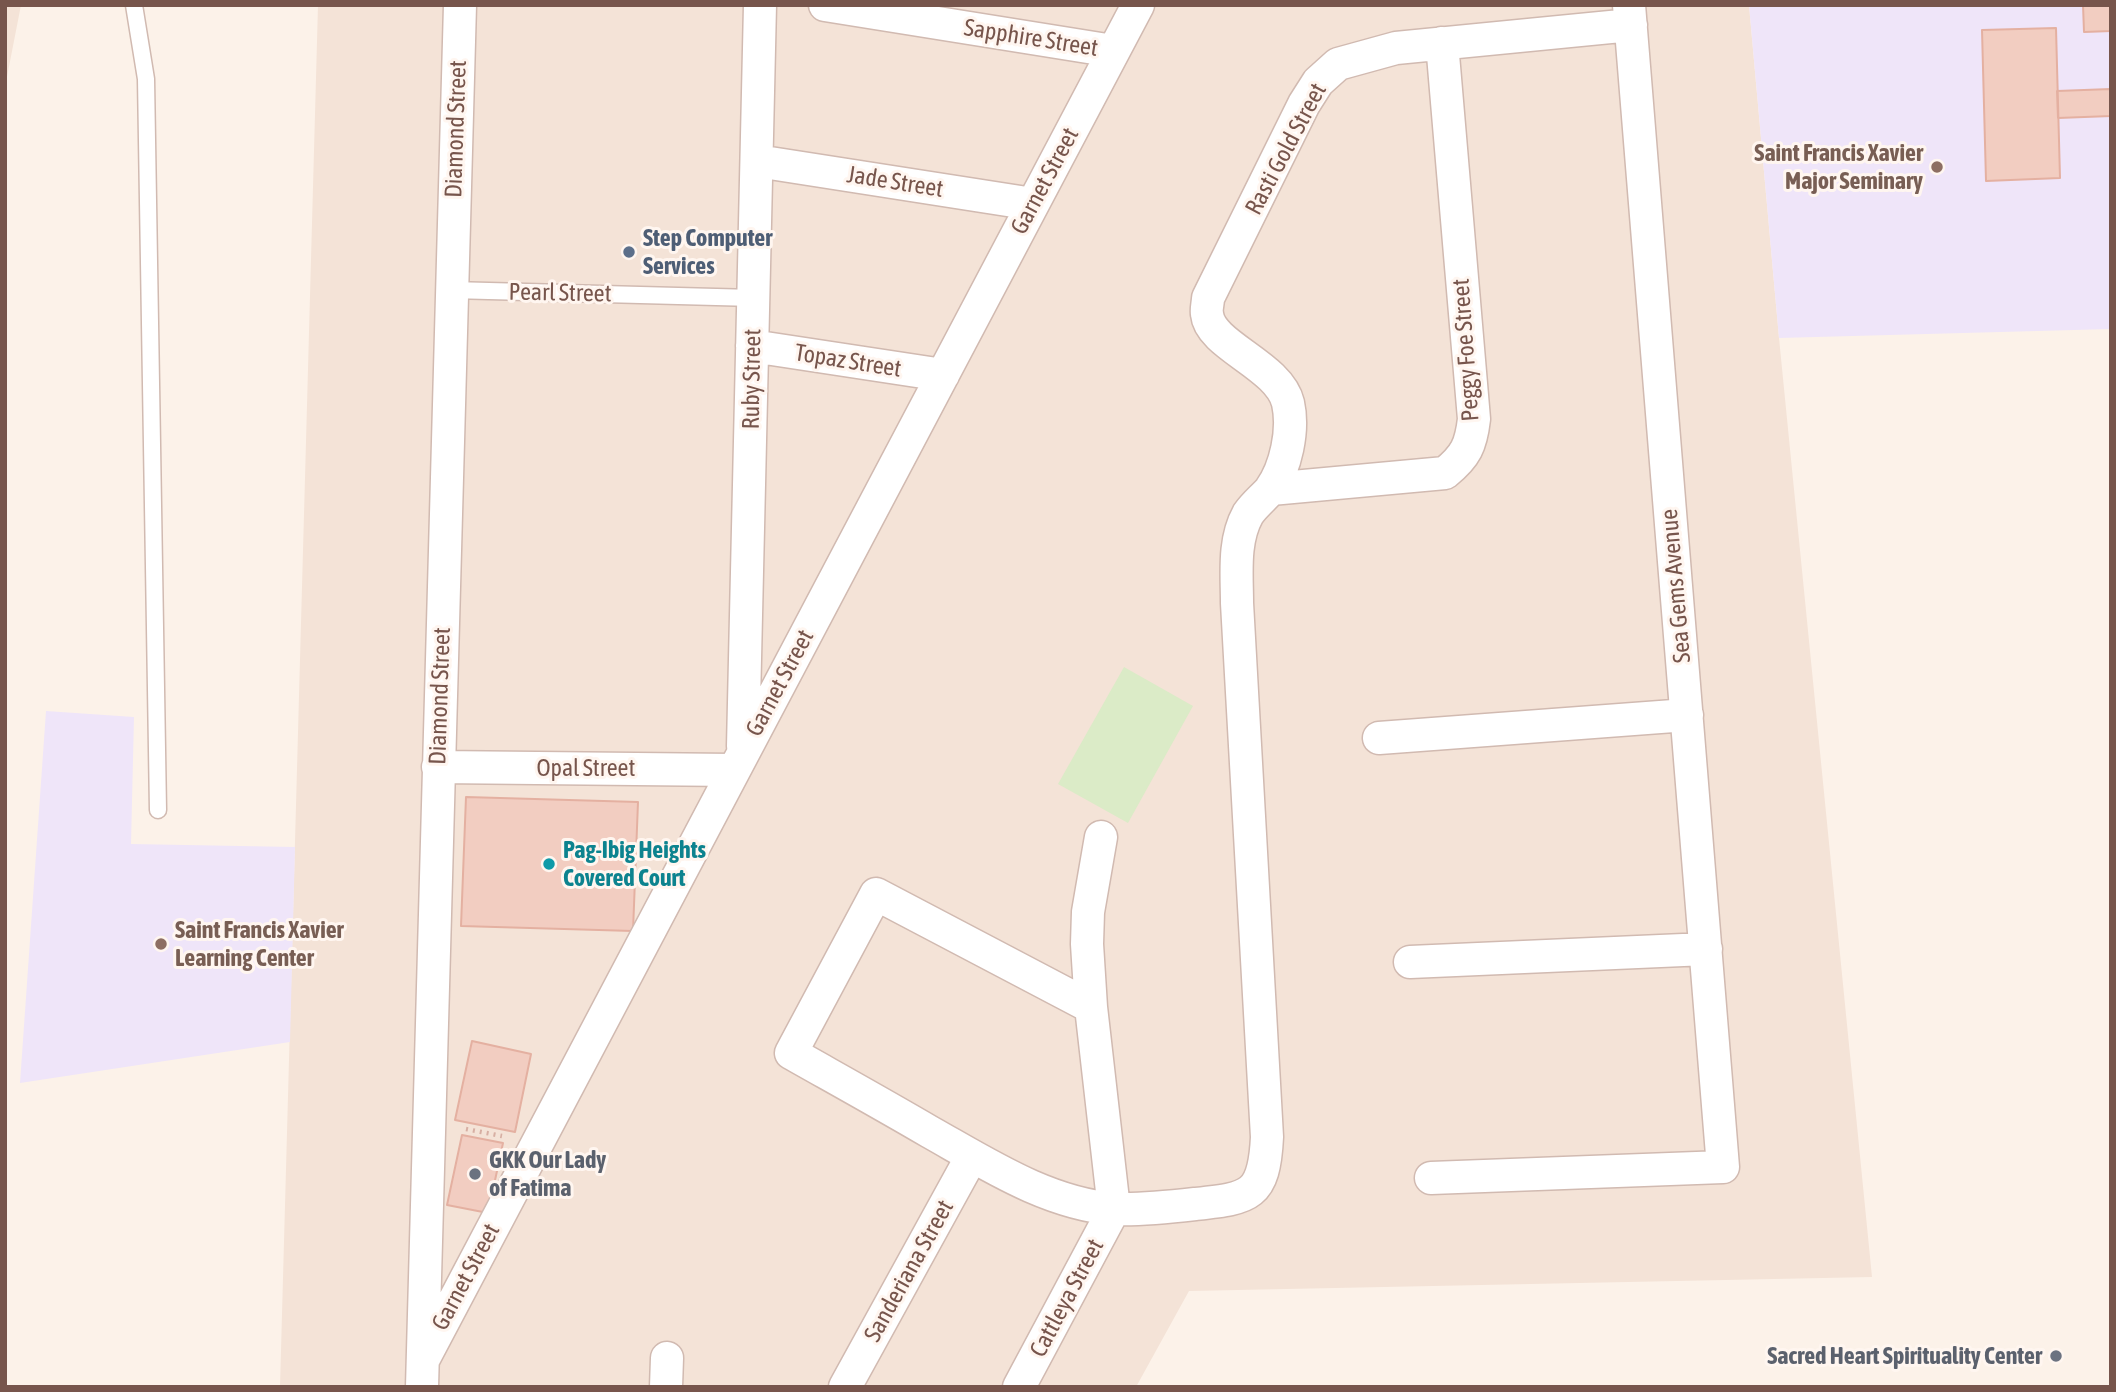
<!DOCTYPE html>
<style>
body{margin:0}
#map{position:relative;width:2116px;height:1392px;overflow:hidden;background:#fcf2e9;font-family:"Asap Condensed",sans-serif}
canvas{display:block}
.frame{position:absolute;inset:0;border:7px solid #77554c;pointer-events:none}
</style>
<div id="map">
<canvas width="2116" height="1392"></canvas>
<div class="frame"></div>
</div>
<script>
const ctx = document.querySelector('canvas').getContext('2d');
ctx.lineJoin = 'round';
function fill(path, color) { ctx.fillStyle = color; ctx.fill(path, 'evenodd'); }
function strokePath(path, color, width, dash) { ctx.strokeStyle = color; ctx.lineWidth = width; ctx.lineCap = dash ? 'butt' : 'round'; ctx.setLineDash(dash || []); ctx.stroke(path); }
function write(font, color, halo, rows, align = 'center') {
  ctx.font = font + ' "Asap Condensed",sans-serif'; ctx.lineWidth = 6; ctx.setLineDash([]); ctx.textBaseline = 'middle'; ctx.strokeStyle = halo; ctx.fillStyle = color; for (const [text, x, y, turn = 0] of rows) {
    ctx.save(); ctx.translate(x, y); ctx.rotate((+turn || 0) * Math.PI / 180); ctx.textAlign = isNaN(turn) ? turn : align; if (halo) ctx.strokeText(text, 0, 0); ctx.fillText(text, 0, 0); ctx.restore();
  }
}
const residential = new Path2D(`
 M5 5H21L5 87Z
 M318 5H1749L1779 338 1872 1277 1189 1291 1136 1387H280Z`);
const education = new Path2D(`
 M1749 5H2111V329L1779 338Z
 M46 711 134 717 131 844 295 847 290 1042 20 1083Z`);
const green = new Path2D(`
 M1124 667 1193 706 1128 823 1058 784Z`);
const building = new Path2D(`
 M2083 5H2111V31L2084 32Z
 M2056 28 2060 178 1986 181 1982 30Z
 M2111 89V116L2058 118 2057 91Z
 M466 797 638 802 633 931 461 926Z
 M472 1041 531 1054 515 1132 455 1120Z
 M462 1135 503 1143 488 1213 447 1205Z`);
const path = new Path2D(`
 M466 1129 502 1136`);
const service = new Path2D(`
 M134 5 146 79 158 810
 M451 290 754 298`);
const minor = new Path2D(`
 M825 5 1113 51
 M757 161 1033 204
 M752 346 943 375
 M1271 489 1445 473C1466 456 1471 445 1474 419L1442 43
 M1379 738 1687 715
 M743 746 760 5
 M438 767 734 770
 M1410 962 1706 949
 M1091 1007 876 894 791 1053C837 1079 884 1105 930 1132 987 1164 1048 1204 1115 1209 1141 1210 1169 1207 1195 1204 1250 1198 1264 1197 1267 1137L1237 603C1237 574 1233 541 1248 514 1254 505 1263 498 1270 490 1286 468 1294 430 1288 403 1279 365 1210 346 1207 314 1206 309 1208 303 1208 298L1304 104 1318 82 1338 64 1396 48 1631 25
 M1431 1178 1723 1167 1629 5
 M423 1360 1138 5
 M422 1387 460 5
 M666 1387 667 1358
 M845 1387 972 1156
 M1019 1387 1114 1209 1091 1007 1087 944 1088 912 1101 837`);
const markers = [
 [1937,167,7,"#8d6e63"],
 [629,252,7,"#5c6f8a"],
 [549,864,7,"#0f9aa8"],
 [161,944,7,"#8d6e63"],
 [475,1174,7,"#6b7280"],
 [2056,1356,7,"#6b7280"]
];
const streetNames = [
 ["Sapphire Street",1031,38,9],
 ["Diamond Street",456,129,-88],
 ["Rasti Gold Street",1286,149,-62],
 ["Garnet Street",1045,181,-62],
 ["Jade Street",895,182,9],
 ["Pearl Street",560,293,1],
 ["Peggy Foe Street",1466,350,-94],
 ["Topaz Street",848,361,9],
 ["Ruby Street",752,379,-89],
 ["Sea Gems Avenue",1676,586,-95],
 ["Garnet Street",780,683,-62],
 ["Diamond Street",440,696,-88],
 ["Opal Street",586,768],
 ["Sanderiana Street",909,1271,-61],
 ["Garnet Street",466,1277,-62],
 ["Cattleya Street",1067,1298,-62]
];
const educationNames = [
 ["Saint Francis Xavier",1923,153],
 ["Major Seminary",1923,181],
 ["Saint Francis Xavier",175,930,"left"],
 ["Learning Center",175,958,"left"]
];
const serviceNames = [
 ["Step Computer",643,238],
 ["Services",643,266]
];
const cultureNames = [
 ["Pag-Ibig Heights",563,850],
 ["Covered Court",563,878]
];
const worshipNames = [
 ["GKK Our Lady",489,1160],
 ["of Fatima",489,1188],
 ["Sacred Heart Spirituality Center",2042,1356,"right"]
];
fill(residential, '#f4e3d7');
fill(education, '#efe5f9');
fill(green, '#dbebc7');
fill(building, '#f2cdc1');
strokePath(building, '#e4b0a1', 2);
strokePath(service, '#d1bab1', 19);
strokePath(minor, '#d1bab1', 35);
strokePath(path, '#d7afa3', 4.5, [2, 5]);
strokePath(service, '#fff', 16);
strokePath(minor, '#fff', 32);
for (const [x, y, r, color] of markers) { const dot = new Path2D(); dot.arc(x, y, r, 0, 2 * Math.PI); ctx.fillStyle = color; ctx.fill(dot); strokePath(dot, '#fff6f0', 2.5); }
write('24px', '#77554c', '#fff6f0', streetNames);
write('bold 24px', '#785e54', '#fff6f0', educationNames, 'right');
write('bold 24px', '#4e5e75', '#fff6f0', serviceNames, 'left');
write('bold 24px', '#0d838f', '#fff6f0', cultureNames, 'left');
write('bold 24px', '#5b616d', '#fff6f0', worshipNames, 'left');
</script>
